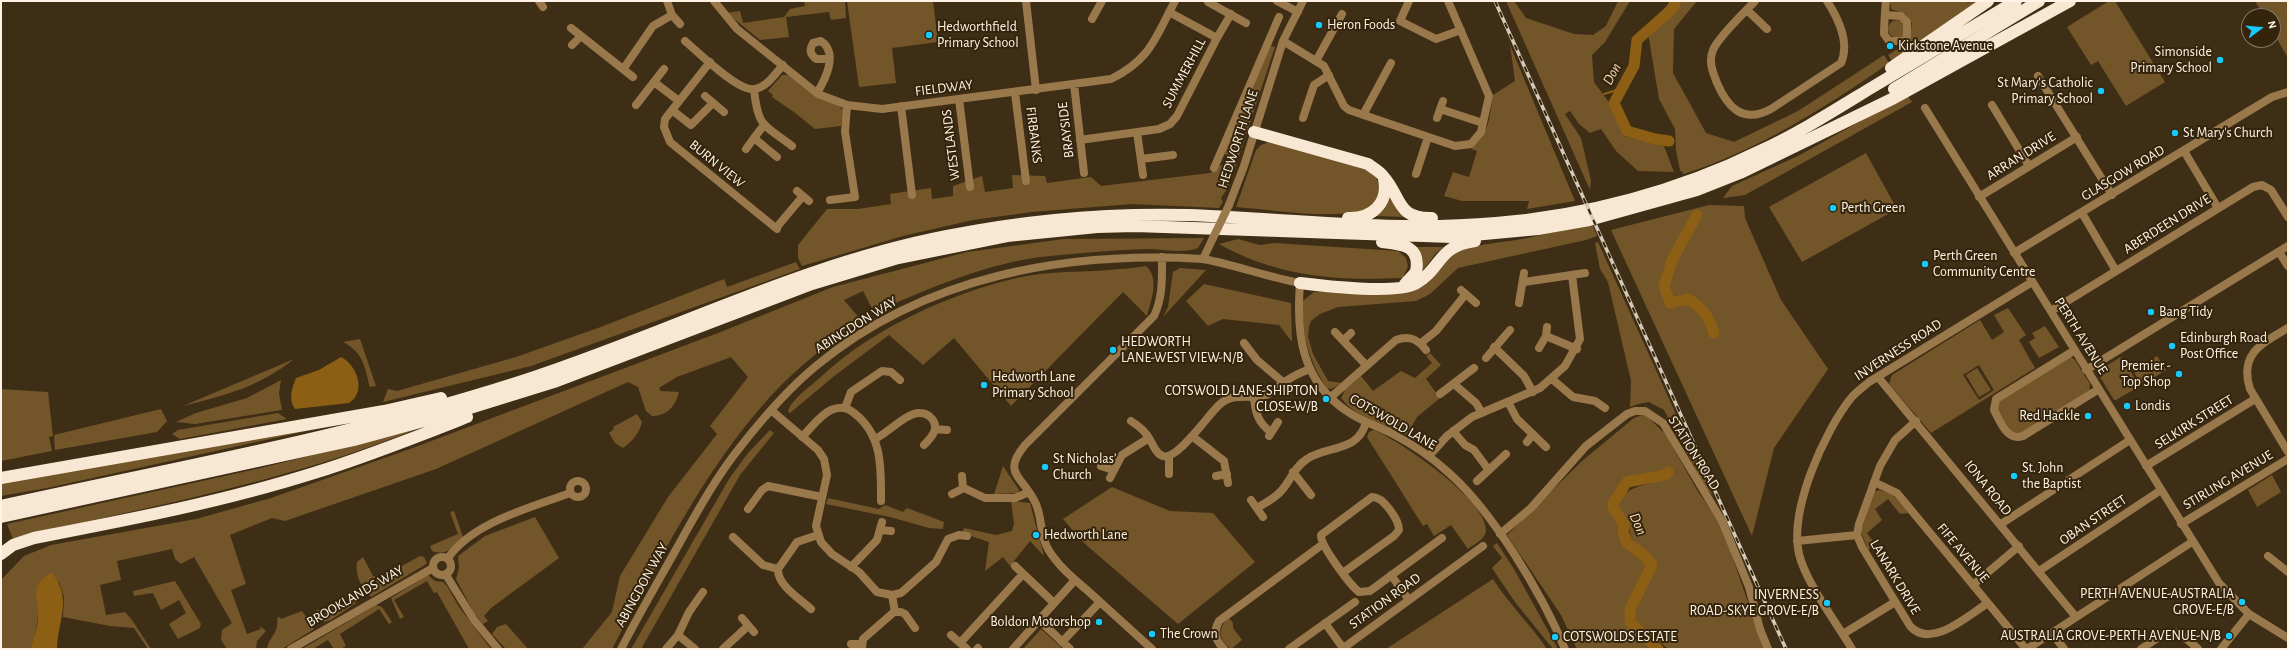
<!DOCTYPE html>
<meta charset="utf-8">
<style>
body{margin:0}
#map{position:relative;width:2289px;height:650px;overflow:hidden;background:#3f2e16;font-family:"Alegreya Sans",sans-serif}
canvas{display:block}
.frame{position:absolute;inset:0;border:2px solid #fef3e5;pointer-events:none}
.north{position:absolute;left:2241px;top:8px;width:40px;height:40px;box-sizing:border-box;background:#34240c;border:1px solid #857763;border-radius:50%;rotate:74deg;font-size:11px;font-weight:700;line-height:16px;text-align:center;color:#fef3e5}
.north::after{content:'';display:block;margin:auto;width:14px;height:18px;background:#17cafb;clip-path:polygon(50% 0,100% 100%,50% 72%,0 100%)}
</style>
<div id="map">
<canvas width="2289" height="650"></canvas>
<div class="frame"></div>
<div class="north">N</div>
</div>
<script>
const ctx = document.querySelector('canvas').getContext('2d');
ctx.lineJoin = 'round';
function fill(path, color) { ctx.fillStyle = color; ctx.fill(path, 'evenodd'); }
function strokePath(path, color, width, dash) { ctx.strokeStyle = color; ctx.lineWidth = width; ctx.lineCap = dash ? 'butt' : 'round'; ctx.setLineDash(dash || []); ctx.stroke(path); }
function write(font, color, halo, rows, align = 'center') {
  ctx.font = font + ' "Alegreya Sans",sans-serif'; ctx.lineWidth = 4; ctx.setLineDash([]); ctx.textBaseline = 'middle'; ctx.strokeStyle = halo; ctx.fillStyle = color; for (const [text, x, y, turn = 0] of rows) {
    ctx.save(); ctx.translate(x, y); ctx.rotate((+turn || 0) * Math.PI / 180); ctx.textAlign = isNaN(turn) ? turn : align; if (halo) ctx.strokeText(text, 0, 0); ctx.fillText(text, 0, 0); ctx.restore();
  }
}
const green = new Path2D(`
 M804 1H845L846 18 831 20 829 12 786 17 789 37 760 40 727 13 740 11 743 23 784 17 790 9 805 6Z
 M847 1H933L938 42 892 48 896 83 859 87Z
 M1506 1H1514L1526 18 1574 34 1593 35 1606 26 1618 1H1630L1605 42 1592 55 1594 82 1608 101 1624 136 1664 146 1674 172 1638 171 1616 151 1601 129 1590 133 1579 124 1570 111 1565 114 1581 138 1591 181 1590 190Z
 M1670 1H1697L1674 29 1673 73 1706 133 1734 142 1798 111 1884 55 1889 63C1825 108 1758 150 1684 174L1680 170 1676 151 1675 129 1659 99 1648 33Z
 M1890 1H1970L1964 6 1971 1H1982L1892 61 1888 55 1909 42 1912 23 1905 14 1891 9Z
 M2109 1H2115L2165 82 2126 106 2098 61 2091 65 2067 27Z
 M2255 1H2288V58L2273 32V16H2264Z
 M1888 29a9 9 0 1 1 18 0a9 9 0 1 1-18 0Z
 M1510 45 1575 201 1527 209 1529 201H1462L1444 196 1453 172 1469 177 1477 151 1471 149C1490 131 1489 120 1493 95L1515 81Z
 M1270 46 1275 47 1237 162 1228 188 1221 198 1223 202 1219 208 1132 204 1032 212 973 220 903 236 802 266 798 258V245L827 209H858L891 204 890 194 931 188 932 199 953 196V186L982 176 985 192 1013 188 1012 175 1045 176 1047 183 1091 177 1101 186 1210 173 1218 169 1219 166 1225 164 1228 158 1224 153Z
 M782 75H788L816 95 839 106 843 110 841 126 815 129 794 112 772 97 773 95 768 91Z
 M1907 95 1912 102 1745 195 1723 198 1732 186 1800 155Z
 M1269 142C1288 147 1360 162 1371 172 1380 180 1381 189 1376 199 1374 204 1368 210 1363 211 1322 219 1277 210 1236 207L1256 150 1261 145Z
 M1866 153 1897 209 1802 262 1769 207Z
 M1388 194 1407 217 1376 216 1384 208Z
 M1709 205 1744 206 1745 218 1781 300 1828 369 1774 448 1752 536 1611 230Z
 M1592 224 1597 236 1586 240 1458 268 1430 294 1416 301 1338 307 1320 314 1311 321 1309 327 1308 337 1313 354 1328 381 1342 383 1331 389 1327 388C1309 361 1301 334 1303 301L1314 292H1394L1460 248 1523 239Z
 M1204 238 1198 248C1182 254 1164 249 1147 249 1115 250 1082 253 1050 256 988 262 931 288 874 312L863 291 844 300 861 320C828 344 796 368 769 398 703 471 658 563 612 649H582L612 612 620 576 668 497 717 434 710 426 748 377 731 357 677 377 659 388 661 391 679 392C676 406 667 416 652 416L646 411 638 387 628 382 436 469 285 521 272 518 230 535 246 584 231 590 247 634 261 629 260 626 266 631 257 641 256 649H227L221 640 222 630 232 623 194 557 181 564 175 559 172 549 117 561 121 580 100 585 106 615 125 612 132 620 151 649H148L134 628 110 626 63 617 64 597 59 582 37 586 38 616 35 637 30 649H1V580L24 556 51 545 196 519 271 498 410 449 718 333 833 287 967 252 1064 239Z
 M1238 239 1260 245 1274 243 1398 251 1406 258 1408 266 1403 278C1336 281 1278 277 1219 244Z
 M1598 242 1713 496 1704 485 1664 410 1649 402 1638 404 1630 407 1631 381 1608 282 1600 269 1595 243Z
 M1414 247H1444L1436 253 1418 277Z
 M796 262 800 269 531 366 383 402 388 389 397 391 516 357 598 328 724 279 727 287Z
 M1146 266C1160 279 1151 300 1147 316L1123 292 1011 406 954 338 923 365 889 335 833 377 790 413 788 411C793 397 813 385 823 375 872 329 951 293 1017 278 1050 270 1085 273 1119 269 1128 269 1137 267 1146 266Z
 M1180 268 1206 270 1163 317 1168 307 1173 272Z
 M1204 284 1291 303 1292 342 1279 325 1223 319 1208 326 1186 301Z
 M2008 308 2026 335 2019 340 2035 368 1931 433 1889 384 1892 375 1980 320 1992 340 2004 332 1994 315ZM1979 365 1994 390 1979 400 1963 375Z
 M2045 326 2059 347 2039 358 2029 342 2035 338 2032 333Z
 M360 339 376 386 370 387C364 366 364 353 343 342Z
 M1430 353 1441 365 1426 379 1440 398 1417 417 1407 435C1385 425 1356 418 1341 398L1345 390 1361 376 1373 391 1401 371 1415 378 1432 363 1426 356Z
 M2157 356 2166 370 2142 385 2135 374 2136 369Z
 M2071 357 2075 360 2090 384 2089 392 2020 435H2012L1996 409 1997 402 2067 358Z
 M2121 357 2140 386 2116 400H2114L2100 377 2101 369Z
 M294 359C259 387 226 395 183 406Z
 M1977 368 1991 390 1979 397 1966 375Z
 M281 380 279 394 282 410 195 424 176 422 196 413 247 398Z
 M1 389 48 392 53 436 49 437 52 451 1 461Z
 M161 409 167 421 157 432 55 450 54 435Z
 M278 413 287 419 180 439 172 434 178 430Z
 M637 414 642 422C640 432 632 442 623 448L615 443 609 433 614 429 613 427Z
 M1645 414 1666 435 1697 490 1718 520 1730 550 1764 649H1668L1634 619V608L1656 569 1649 557 1632 542 1628 524 1618 511 1617 502C1635 480 1649 489 1669 474L1665 472 1625 482 1610 505 1620 526 1628 548 1646 561 1648 565 1647 573 1636 590 1626 616 1628 623 1653 649H1577L1561 615 1507 535 1582 461 1634 418Z
 M375 416 47 488 1 496V483Z
 M417 429C287 482 149 506 13 539L7 524 261 468Z
 M770 430 774 433 740 475 641 649H631L729 479 748 453Z
 M1374 430C1401 442 1486 499 1486 530 1486 539 1474 544 1468 549L1451 525 1434 536 1427 524 1423 526 1367 437 1369 432Z
 M1003 466 1019 490 1018 493 994 494Z
 M2272 475 2281 492 2257 507 2248 490Z
 M1112 487 1170 511 1213 513 1255 562 1178 624 1084 543 1063 519Z
 M1879 490 1892 494 1909 513 1900 514 1888 499 1875 509 1882 520 1867 533 1875 544 1868 550 1861 532 1874 492Z
 M828 498 879 509 885 505 903 512 907 508 944 522 943 529 929 528 890 517 826 504Z
 M1011 501 1030 503 1044 556 1030 541 1010 566 1003 557 985 571 989 542 962 533 964 528 996 535 1012 531 1014 524Z
 M454 511 463 537C454 548 446 556 432 551L430 546 458 534 450 512Z
 M535 517 559 558 491 608 484 616 488 621 483 624 474 613 456 579 459 568 458 556 485 536Z
 M1497 543 1514 569 1557 647 1556 649H1553L1515 602 1492 568 1502 558 1493 546Z
 M420 556 424 557 427 563 423 566 371 597C361 586 355 577 357 562L363 557 373 576 380 578Z
 M428 575 435 581 443 582 447 586 459 607 491 649H469L437 592 434 593 427 581 394 600 404 617 400 619 391 598Z
 M1493 579C1509 604 1530 624 1547 649H1386Z
 M175 581 201 624 200 628 178 639 169 624 186 613 179 600 161 610 153 593 134 596 133 591Z
 M357 592 359 601 331 620 324 622 313 613 319 609 322 615 353 600 351 595Z
 M376 605 382 607 392 622 389 624 379 609 340 634 346 646 341 649H334L328 640 313 649H302Z
 M302 611 314 629 282 649H267C269 636 279 635 277 618L280 617 281 619Z
 M1229 618 1233 623V628L1242 640 1231 649C1219 640 1216 629 1229 618Z
 M506 624 528 649H506L492 634 497 627Z
 M1041 629 1063 649H1023Z`);
const water = new Path2D(`
 M341 357C357 365 367 392 349 403L295 409C288 399 292 388 296 378L319 370Z
 M52 573C73 600 58 619 57 649H30C34 639 38 627 38 615 38 595 29 584 52 573Z`);
const stream = new Path2D(`
 M1604 94 1620 89`);
const river = new Path2D(`
 M1669 141 1655 139 1627 131 1614 103 1634 66 1637 40 1672 9 1676 1
 M1697 215 1673 258 1664 286 1670 303 1688 299C1703 308 1709 317 1714 333
 M1658 649 1630 622V609L1652 565 1645 556 1627 543 1623 531 1624 524 1613 507V503L1627 482 1665 475 1668 472`);
const minor = new Path2D(`
 M539 1 543 7
 M714 1 737 29 818 94 847 105 882 109 1111 79C1151 59 1155 38 1175 1
 M1026 1 1036 90
 M1277 1 1298 12
 M1409 1 1400 21 1436 39 1461 30
 M1755 1C1745 12 1718 37 1713 50 1708 62 1713 72 1717 83 1728 108 1743 124 1771 109L1841 63C1850 43 1838 18 1827 1
 M1208 2 1246 23
 M1747 10 1767 29
 M672 15 680 24
 M1885 15 1901 16 1907 22V36L1904 41H1889L1884 34C1884 23 1885 12 1886 1
 M1092 19 1102 1
 M571 28 633 77
 M1217 38 1231 14
 M685 41C698 52 739 93 755 89 767 87 775 74 783 65
 M1283 41 1324 66 1344 106 1349 110 1455 146 1471 144 1481 132 1489 96 1448 1
 M572 45 581 36
 M1316 61 1342 14
 M710 62 665 119 664 127 670 142 777 229
 M624 68 653 26 672 15 667 1
 M2038 76 2112 195
 M654 82 679 101
 M1074 84 1084 173
 M754 90C758 127 763 124 792 146
 M817 93C825 80 839 53 821 41L813 43C809 50 810 54 816 59H829
 M1015 93 1026 181
 M705 96 724 112
 M959 99 970 187
 M636 105 664 69
 M1992 105 2029 166
 M901 106 912 195
 M1925 108 2219 583 2249 614 2288 638
 M1440 109 1483 123
 M672 110 691 125 713 103
 M1363 115 1391 63
 M1303 118 1314 85 1329 75
 M1437 118 1443 101
 M764 125 754 138 777 157
 M1137 132 1143 175
 M1080 140 1159 129 1170 124 1177 116 1217 38 1169 12
 M746 149 754 138
 M2184 151 2218 208
 M1141 159 1173 155
 M1214 168 1279 17
 M1416 174 1428 137
 M797 191 809 201
 M1979 197 2077 137
 M830 200 855 197 845 132 847 105
 M1229 205 1244 166 1283 41 1303 1
 M2082 213 2116 271
 M776 228 803 196
 M2279 252 2288 266
 M2014 253 2272 97 2288 92
 M1203 259C1236 265 1267 277 1300 283 1296 334 1301 381 1348 412 1361 421 1377 426 1391 433 1412 444 1432 457 1449 473 1493 512 1542 594 1565 649
 M1524 282 1585 273
 M1461 290 1476 303
 M1519 303 1524 273
 M2051 311 2253 187 2262 185 2271 190 2288 217
 M2288 328C2261 344 2239 354 2250 389L2288 452
 M1335 332 1366 365
 M1546 336 1577 349
 M1344 340 1351 333
 M1244 343 1257 360 1283 382
 M1421 343 1436 331 1465 295
 M1494 347 1524 376 1533 392
 M1539 348 1546 336 1547 327
 M2075 350 1996 399 1994 410C2000 421 2007 442 2023 436L2099 389
 M1486 358 1510 330
 M2086 370 2288 246
 M1878 377 2076 617
 M1552 379 1573 397 1595 401 1605 408
 M1454 384 1476 403 1482 413
 M1440 394 1474 368
 M1254 397C1255 412 1258 423 1271 432
 M1331 397 1396 340C1409 335 1418 339 1426 350
 M1508 402 1517 419 1546 447
 M845 408 851 392 882 371 891 372 900 380
 M771 410 818 450 824 459 827 475 816 526 821 542 832 554 859 572 877 592 892 595 901 593 936 562 948 539 959 535 967 536
 M1131 421C1137 425 1143 429 1147 435 1152 441 1155 454 1163 456 1177 461 1208 415 1219 405 1234 391 1249 400 1266 395 1273 392 1279 385 1286 381 1293 376 1302 372 1310 369
 M1916 421 1895 440 1880 466 1859 524 1857 535 1862 547 1910 626C1931 650 1968 615 1988 603
 M935 429 947 430
 M1453 431 1465 445 1474 450 1488 469
 M1192 436 1224 461 1228 483
 M1269 436 1278 422
 M802 437C811 428 820 415 831 410 840 406 847 407 854 413 883 435 881 469 881 501
 M875 439C888 433 907 412 920 413 930 413 938 423 934 432 932 437 928 441 924 445
 M1527 442 1533 434
 M1169 456V474
 M1429 456 1447 436 1472 417 1540 388 1565 366 1580 339 1572 275
 M1101 466 1113 470
 M2146 466 2255 399
 M1293 472 1311 495
 M962 476 963 488
 M1216 476 1227 474
 M1110 478 1122 455 1149 438
 M570 489a8 8 0 1 1 16 0a8 8 0 1 1-16 0Z
 M1477 481 1506 454
 M1874 482 1897 493 2026 649
 M952 494 964 488 985 498H1015L1029 492
 M1251 500 1263 517
 M1257 508C1265 503 1276 498 1282 490 1291 480 1294 467 1307 459 1328 445 1358 453 1366 422
 M748 509 762 490 768 486 822 497
 M2001 524 2130 440
 M2181 524 2288 459
 M881 530 891 531
 M1500 534 1531 508 1586 446 1627 414 1635 411H1645L1663 423 1722 521 1749 587 1760 629 1768 649
 M733 537 763 565 778 569
 M1797 541 1857 535
 M2268 556 2288 572
 M433 566a9 9 0 1 1 18 0a9 9 0 1 1-18 0Z
 M448 558C473 522 530 508 570 493
 M1015 566 1054 603
 M851 567 877 540 882 522
 M2039 571 2161 490
 M1344 572 1394 536 1399 530C1399 520 1383 496 1372 497L1321 535C1320 545 1350 585 1359 592L1370 591 1442 538
 M446 575 474 620 498 649
 M1391 575 1409 600
 M1973 585 2019 546
 M892 595 895 612
 M811 609C800 599 777 585 778 569L797 542 818 535
 M742 618 754 632
 M1039 620 1070 649
 M1325 623 1343 648
 M2052 633 2064 649
 M1843 634 1895 602
 M678 635 695 649
 M951 635 967 649
 M1062 642 1100 602
 M960 643 1023 574
 M851 644H861
 M291 649 433 568
 M621 649C639 614 659 580 678 546 697 512 716 477 741 446 763 418 788 389 816 366 924 276 1066 251 1203 259L1213 238
 M666 649 678 635 689 612 703 592
 M723 649 748 626
 M862 649 863 639 894 612H901L905 614 915 628
 M977 649 978 648
 M1013 649 1075 580
 M1152 649C1131 630 1110 611 1088 591 1074 579 1058 566 1048 549 1039 534 1043 515 1034 500 1021 475 1002 473 1025 445L1154 316C1163 297 1162 278 1162 257
 M1224 649C1215 640 1213 632 1219 621L1323 544
 M1289 649 1355 602
 M1342 649 1483 546
 M1852 649C1836 622 1806 583 1799 554 1789 510 1824 432 1851 398 1856 392 1863 387 1869 382L2032 282
 M2027 649 2192 542
 M2141 649C2169 631 2171 623 2198 649
 M2221 649 2249 614`);
const highway = new Path2D(`
 M1891 68 1988 1
 M1894 89 2039 1
 M1254 132 1368 164C1373 168 1379 171 1383 176 1402 197 1396 219 1432 218
 M1348 218C1372 219 1389 203 1384 179
 M1382 242C1403 244 1421 246 1416 272L1405 284
 M1300 283C1324 286 1395 294 1415 284 1442 269 1437 246 1475 241
 M1 478 384 411 441 398
 M1 506C173 468 348 437 516 383 661 337 797 265 947 236 1026 220 1108 213 1189 215 1291 219 1393 232 1496 223 1586 216 1679 191 1760 151 1799 133 1835 110 1871 88 1919 59 1968 30 2016 1
 M1 517 354 440 457 412 557 381 812 284 898 258 1007 236 1097 227 1135 226 1452 237 1538 229 1589 220 1697 190 1740 173 1894 98 2070 1
 M1 554 13 545 34 538C127 520 222 502 314 473 366 457 416 437 467 417`);
const rail = new Path2D(`
 M1495 1 1786 649`);
const minorBridge = new Path2D(`
 M1213 238 1229 205`);
const markers = [
 [1319,25,4,"#17cafb"],
 [929,35,4,"#17cafb"],
 [1890,46,4,"#17cafb"],
 [2220,60,4,"#17cafb"],
 [2101,91,4,"#17cafb"],
 [2175,133,4,"#17cafb"],
 [1833,208,4,"#17cafb"],
 [1925,264,4,"#17cafb"],
 [2151,312,4,"#17cafb"],
 [2172,346,4,"#17cafb"],
 [1113,350,4,"#17cafb"],
 [2179,374,4,"#17cafb"],
 [984,385,4,"#17cafb"],
 [1326,399,4,"#17cafb"],
 [2127,406,4,"#17cafb"],
 [2088,416,4,"#17cafb"],
 [1045,467,4,"#17cafb"],
 [2014,476,4,"#17cafb"],
 [1036,535,4,"#17cafb"],
 [2242,602,4,"#17cafb"],
 [1827,603,4,"#17cafb"],
 [1099,622,4,"#17cafb"],
 [1152,634,4,"#17cafb"],
 [2229,636,4,"#17cafb"],
 [1555,637,4,"#17cafb"]
];
const poiNames = [
 ["Heron Foods",1327,25],
 ["Hedworthfield",937,27],
 ["Primary School",937,43],
 ["Kirkstone Avenue",1898,46],
 ["Simonside",2212,52,"right"],
 ["Primary School",2212,68,"right"],
 ["St Mary's Catholic",2093,83,"right"],
 ["Primary School",2093,99,"right"],
 ["St Mary's Church",2183,133],
 ["Perth Green",1841,208],
 ["Perth Green",1933,256],
 ["Community Centre",1933,272],
 ["Bang Tidy",2159,312],
 ["Edinburgh Road",2180,338],
 ["Post Office",2180,354],
 ["HEDWORTH",1121,342],
 ["LANE-WEST VIEW-N/B",1121,358],
 ["Premier -",2171,366,"right"],
 ["Top Shop",2171,382,"right"],
 ["Hedworth Lane",992,377],
 ["Primary School",992,393],
 ["COTSWOLD LANE-SHIPTON",1318,391,"right"],
 ["CLOSE-W/B",1318,407,"right"],
 ["Londis",2135,406],
 ["Red Hackle",2080,416,"right"],
 ["St Nicholas’",1053,459],
 ["Church",1053,475],
 ["St. John",2022,468],
 ["the Baptist",2022,484],
 ["Hedworth Lane",1044,535],
 ["PERTH AVENUE-AUSTRALIA",2234,594,"right"],
 ["GROVE-E/B",2234,610,"right"],
 ["INVERNESS",1819,595,"right"],
 ["ROAD-SKYE GROVE-E/B",1819,611,"right"],
 ["Boldon Motorshop",1091,622,"right"],
 ["The Crown",1160,634],
 ["AUSTRALIA GROVE-PERTH AVENUE-N/B",2221,636,"right"],
 ["COTSWOLDS ESTATE",1563,637]
];
const streetNames = [
 ["SUMMERHILL",1184,73,-62],
 ["FIELDWAY",944,88,-7],
 ["BRAYSIDE",1066,130,-97],
 ["FIRBANKS",1034,135,83],
 ["HEDWORTH LANE",1238,139,-72],
 ["WESTLANDS",951,145,-97],
 ["ARRAN DRIVE",2021,156,-32],
 ["BURN VIEW",717,164,39],
 ["GLASGOW ROAD",2123,173,-31],
 ["ABERDEEN DRIVE",2167,224,-32],
 ["ABINGDON WAY",856,325,-32],
 ["PERTH AVENUE",2081,336,58],
 ["INVERNESS ROAD",1898,350,-33],
 ["COTSWOLD LANE",1393,422,30],
 ["SELKIRK STREET",2194,422,-32],
 ["STATION ROAD",1694,453,58],
 ["STIRLING AVENUE",2228,480,-31],
 ["IONA ROAD",1988,488,51],
 ["OBAN STREET",2093,520,-34],
 ["FIFE AVENUE",1963,553,50],
 ["LANARK DRIVE",1895,577,59],
 ["ABINGDON WAY",642,585,-61],
 ["BROOKLANDS WAY",355,596,-30],
 ["STATION ROAD",1385,601,-36]
];
const waterNames = [
 ["Don",1612,74,-62],
 ["Don",1638,524,66]
];
fill(green, '#73552a');
fill(water, '#8c5f14');
strokePath(stream, '#8c5f14', 2);
strokePath(river, '#8c5f14', 11);
strokePath(minor, '#99784c', 8);
strokePath(highway, '#f8e8d3', 12);
strokePath(rail, '#d5c9b9', 3.5);
strokePath(rail, '#34240c', 2, [6]);
strokePath(minorBridge, '#99784c', 8);
for (const [x, y, r, color] of markers) { const dot = new Path2D(); dot.arc(x, y, r, 0, 2 * Math.PI); ctx.fillStyle = color; ctx.fill(dot); strokePath(dot, '#34240c', 1.5); }
write('14px', '#fef3e5', '#34240c', poiNames, 'left');
write('14px', '#fef3e5', '#34240c', streetNames);
write('italic 15px', '#f5dbb9', '#34240c', waterNames);
</script>
